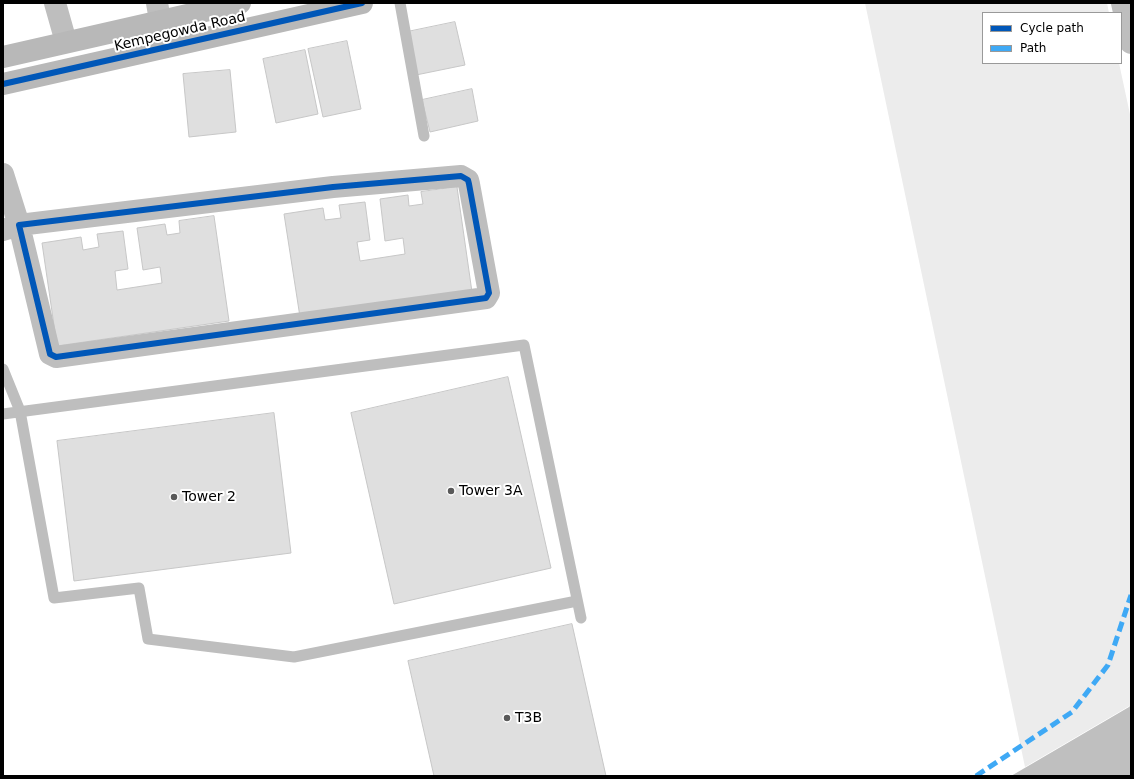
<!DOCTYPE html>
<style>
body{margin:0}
#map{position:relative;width:1134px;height:779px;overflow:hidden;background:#fff;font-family:"DejaVu Sans",sans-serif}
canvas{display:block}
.frame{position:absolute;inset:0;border:4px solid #000;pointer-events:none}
.legend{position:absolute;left:982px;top:12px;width:140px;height:52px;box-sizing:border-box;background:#fff;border:1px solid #999;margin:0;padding:5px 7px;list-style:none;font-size:12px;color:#000}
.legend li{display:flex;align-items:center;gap:8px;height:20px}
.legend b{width:20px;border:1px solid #999}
</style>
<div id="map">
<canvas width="1134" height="779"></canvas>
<div class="frame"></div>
<ul class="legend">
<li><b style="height:5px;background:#0057b8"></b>Cycle path</li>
<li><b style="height:5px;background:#3fa9f5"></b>Path</li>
</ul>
</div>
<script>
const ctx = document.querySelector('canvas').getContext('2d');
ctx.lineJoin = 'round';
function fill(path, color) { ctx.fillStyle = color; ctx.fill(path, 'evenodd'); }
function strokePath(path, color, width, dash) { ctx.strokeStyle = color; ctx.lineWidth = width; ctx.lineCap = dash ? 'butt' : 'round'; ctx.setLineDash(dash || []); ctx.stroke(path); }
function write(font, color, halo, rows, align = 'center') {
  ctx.font = font + ' "DejaVu Sans",sans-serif'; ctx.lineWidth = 4; ctx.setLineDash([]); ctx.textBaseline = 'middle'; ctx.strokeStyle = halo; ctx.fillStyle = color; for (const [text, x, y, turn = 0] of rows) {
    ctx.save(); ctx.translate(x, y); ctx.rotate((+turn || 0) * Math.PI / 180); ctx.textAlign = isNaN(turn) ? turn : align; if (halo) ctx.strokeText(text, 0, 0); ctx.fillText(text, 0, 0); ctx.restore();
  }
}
const green = new Path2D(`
 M865 3H1107L1109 13H983V63H1119L1131 119V705L1025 767Z`);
const water = new Path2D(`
 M1131 705V776H1011L1129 707Z`);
const building = new Path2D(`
 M455 22 465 65 416 75 407 32Z
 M347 41 361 109 323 117 308 49Z
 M305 50 318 114 276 123 263 59Z
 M230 70 236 132 189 137 183 74Z
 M472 89 478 121 430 132 422 100Z
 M457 187 472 292 300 317 284 214 323 208 325 220 341 218 339 205 365 202 370 240 357 242 360 261 405 254 403 238 385 241 380 199 408 195 409 206 423 204 421 192Z
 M214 216 229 321 57 346 42 243 81 237 83 250 99 247 97 234 123 231 128 269 115 271 117 290 162 283 160 267 143 270 137 228 165 224 167 235 180 233 179 221Z
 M508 377 551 568 394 604 351 413Z
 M274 413 291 553 74 581 57 441Z
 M572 624 606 776H434L408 661Z`);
const lane = new Path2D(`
 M400 3 424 136
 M3 369 20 411 54 598 139 588 148 639 294 657 577 601
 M3 414 524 345 581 618`);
const street = new Path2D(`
 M55 3 66 42
 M157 3 160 20
 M1122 3 1131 43
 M3 174 19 225 3 230
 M461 176 468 180 469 184 489 293 486 298 56 357 50 354 19 225 333 187Z`);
const secondary = new Path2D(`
 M3 57 240 3
 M3 84 362 3`);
const quiet = new Path2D(`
 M976 776 1072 712 1108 665 1131 595`);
const cycleway = new Path2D(`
 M3 84 362 3
 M461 176 468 180 469 184 489 293 486 298 56 357 50 354 19 225 333 187Z`);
const markers = [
 [451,491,4,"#595959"],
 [174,497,4,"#595959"],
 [507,718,4,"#595959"]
];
const streetNames = [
 ["Kempegowda Road",180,32,-13]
];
const poiNames = [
 ["Tower 3A",459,491],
 ["Tower 2",182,497],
 ["T3B",515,718]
];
fill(green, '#ececec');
fill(water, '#bfbfbf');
fill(building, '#dfdfdf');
strokePath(building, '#c7c7c7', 1);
strokePath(lane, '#bebebe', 11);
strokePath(street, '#bebebe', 22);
strokePath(secondary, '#b8b8b8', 22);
strokePath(quiet, '#3fa9f5', 5, [10, 5]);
strokePath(cycleway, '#0057b8', 6);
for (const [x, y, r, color] of markers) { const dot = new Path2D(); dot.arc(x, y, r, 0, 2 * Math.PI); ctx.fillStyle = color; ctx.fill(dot); strokePath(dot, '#fff', 1.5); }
write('14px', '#000', '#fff', streetNames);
write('14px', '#000', '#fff', poiNames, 'left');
</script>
